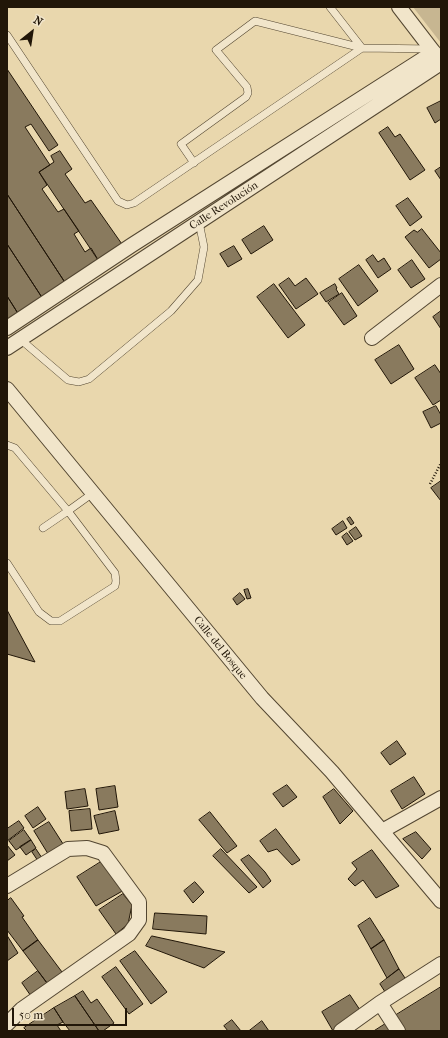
<!DOCTYPE html>
<meta charset="utf-8">
<style>
body{margin:0}
#map{position:relative;width:448px;height:1038px;overflow:hidden;background:#e9d7ad;font-family:"IM FELL French Canon",serif}
canvas{display:block}
.frame{position:absolute;inset:0;border:8px solid #211608;pointer-events:none}
.north{position:absolute;left:12px;top:12px;width:40px;height:40px;-webkit-text-stroke:3px #f1e5ca;paint-order:stroke;rotate:30deg;font-size:11px;font-weight:700;line-height:16px;text-align:center;color:#211608}
.north::after{content:'';display:block;margin:auto;width:14px;height:18px;background:#211608;clip-path:polygon(50% 0,100% 100%,50% 72%,0 100%)}
.scale{position:absolute;left:12px;top:1008px;width:115px;height:18px;box-sizing:border-box;border:2px solid #211608;border-top:0;padding-left:5px;font-size:12px;line-height:14px;white-space:nowrap;color:#211608;-webkit-text-stroke:3px #f1e5ca;paint-order:stroke}
</style>
<div id="map">
<canvas width="448" height="1038"></canvas>
<div class="frame"></div>
<div class="north">N</div>
<div class="scale">50 m</div>
</div>
<script>
const ctx = document.querySelector('canvas').getContext('2d');
ctx.lineJoin = 'round';
function fill(path, color) { ctx.fillStyle = color; ctx.fill(path, 'evenodd'); }
function strokePath(path, color, width, dash) { ctx.strokeStyle = color; ctx.lineWidth = width; ctx.lineCap = dash ? 'butt' : 'round'; ctx.setLineDash(dash || []); ctx.stroke(path); }
function write(font, color, halo, rows, align = 'center') {
  ctx.font = font + ' "IM FELL French Canon",serif'; ctx.lineWidth = 3; ctx.setLineDash([]); ctx.textBaseline = 'middle'; ctx.strokeStyle = halo; ctx.fillStyle = color; for (const [text, x, y, turn = 0] of rows) {
    ctx.save(); ctx.translate(x, y); ctx.rotate((+turn || 0) * Math.PI / 180); ctx.textAlign = isNaN(turn) ? turn : align; if (halo) ctx.strokeText(text, 0, 0); ctx.fillText(text, 0, 0); ctx.restore();
  }
}
const green = new Path2D(`
 M413 7H441V43Z`);
const building = new Path2D(`
 M7 69 58 145 49 151 31 124 25 127 50 165 39 172 47 185 42 189 58 212 64 209 79 231 74 234 85 252 91 248 100 263 66 284 7 194Z
 M441 101V119L435 123 427 108Z
 M388 127 395 137 400 134 425 170 410 180 379 133Z
 M60 151 72 169 65 174 85 203 91 200 124 247 100 263 39 172 54 162 51 156Z
 M441 167V180L435 171Z
 M7 194 66 284 43 299 7 244Z
 M408 198 422 217 410 226 396 206Z
 M264 226 273 240 251 254 242 240Z
 M422 229 441 253V259L429 268 405 237 414 230 417 232Z
 M7 244 43 299 19 315 7 296Z
 M234 246 242 259 228 267 220 254Z
 M373 255 378 262 384 258 391 269 378 278 366 260Z
 M412 260 425 279 411 288 398 270Z
 M359 265 378 291 358 306 339 279Z
 M289 278 295 286 306 278 318 294 296 309 279 285Z
 M274 284 305 325 288 338 257 297Z
 M335 284 337 288 336 289 339 294 326 302 320 293Z
 M342 293 357 316 344 325 328 303Z
 M7 296 19 315 7 323Z
 M441 311V329L433 317Z
 M399 345 414 369 391 384 375 360Z
 M435 365 441 374V400L433 405 415 378Z
 M436 406 441 415V423L431 428 423 412Z
 M441 481V501L431 488Z
 M350 517 354 523 351 525 347 519Z
 M343 521 347 528 336 535 332 529Z
 M356 527 362 536 355 540 349 532Z
 M347 533 353 541 347 545 342 537Z
 M248 589 251 598 247 599 244 590Z
 M240 593 245 599 237 605 233 599Z
 M7 610 35 662 7 654Z
 M397 741 406 754 390 765 381 753Z
 M414 777 425 794 402 809 391 791Z
 M287 785 297 797 283 807 273 794Z
 M115 786 118 807 99 810 96 789Z
 M85 789 88 806 67 809 65 792Z
 M334 789 353 811 340 824 323 797Z
 M38 807 46 819 33 828 25 816Z
 M90 809 92 829 71 831 69 811Z
 M115 811 119 830 99 834 94 816Z
 M210 812 237 846 227 853 199 820Z
 M19 821 24 828 7 841V829Z
 M49 822 65 847 50 857 34 831Z
 M276 829 300 860 292 865 277 849 268 852 260 841Z
 M24 830 31 840 16 850 9 841Z
 M416 832 431 849 422 859 403 839Z
 M31 840 36 848 26 855 20 847Z
 M7 845 15 855 7 861Z
 M36 849 42 858 38 861 32 852Z
 M221 849 257 887 249 893 213 856Z
 M372 850 399 886 376 898 363 880 355 886 348 879 357 869 352 863Z
 M249 855 265 872 271 881 263 888 241 860Z
 M104 860 126 889 96 906 77 877Z
 M195 882 204 892 193 903 184 891Z
 M123 894 132 905 128 924 116 934 99 910Z
 M11 898 24 916 22 917 38 940 23 951 7 930V901Z
 M155 913 207 916 206 934 153 929Z
 M370 918 384 940 371 949 358 926Z
 M152 936 225 952 204 968 146 946Z
 M8 937 18 953 7 961V938Z
 M38 940 65 976 50 987 23 951Z
 M384 940 399 969 387 978 371 949Z
 M135 951 167 992 151 1004 120 961Z
 M116 967 143 1004 129 1014 102 977Z
 M399 969 407 981 387 995 380 984Z
 M38 971 50 987 33 999 22 983Z
 M441 987V1031H403L393 1017Z
 M83 991 91 1003 97 999 114 1023 103 1031H99L75 996Z
 M350 995 362 1013 333 1031 322 1012Z
 M75 996 99 1031H70L63 1022 54 1008Z
 M54 1008 63 1022 57 1025 61 1031H27L24 1028Z
 M232 1020 241 1031H228L224 1026Z
 M262 1021 269 1031H249Z
 M387 1023 392 1031H374Z`);
const path = new Path2D(`
 M430 484 441 463`);
const service = new Path2D(`
 M7 35 118 201 127 205 134 203 362 48 432 49
 M194 163 181 144 246 97 248 93 247 87 216 50 255 21 362 48 330 7
 M20 339 68 380 79 382 89 379 171 311 198 280 204 247 199 222
 M7 445 15 448 68 511 93 493
 M7 563 39 612 51 621H60L115 586 116 581 115 573 68 511 43 528`);
const minor = new Path2D(`
 M399 7 439 59
 M7 328 132 245 434 52
 M372 338 441 285
 M7 348 441 63
 M7 389 262 698 332 772 441 901
 M382 831 441 798
 M7 886 68 849 87 848 103 853 139 902V920L129 934 22 1009 7 1024
 M380 1003 398 1031
 M341 1031 380 1003 441 964`);
const streetNames = [
 ["Calle Revolución",224,206,-33],
 ["Calle del Bosque",220,648,51]
];
fill(green, '#c7b691');
fill(building, '#897a5e');
strokePath(building, '#211608', 1);
strokePath(service, '#534631', 8);
strokePath(minor, '#534631', 16);
strokePath(path, '#211608', 2.5, [1, 2]);
strokePath(service, '#f1e5ca', 7);
strokePath(minor, '#f1e5ca', 14);
write('11px', '#211608', '#f1e5ca', streetNames);
</script>
